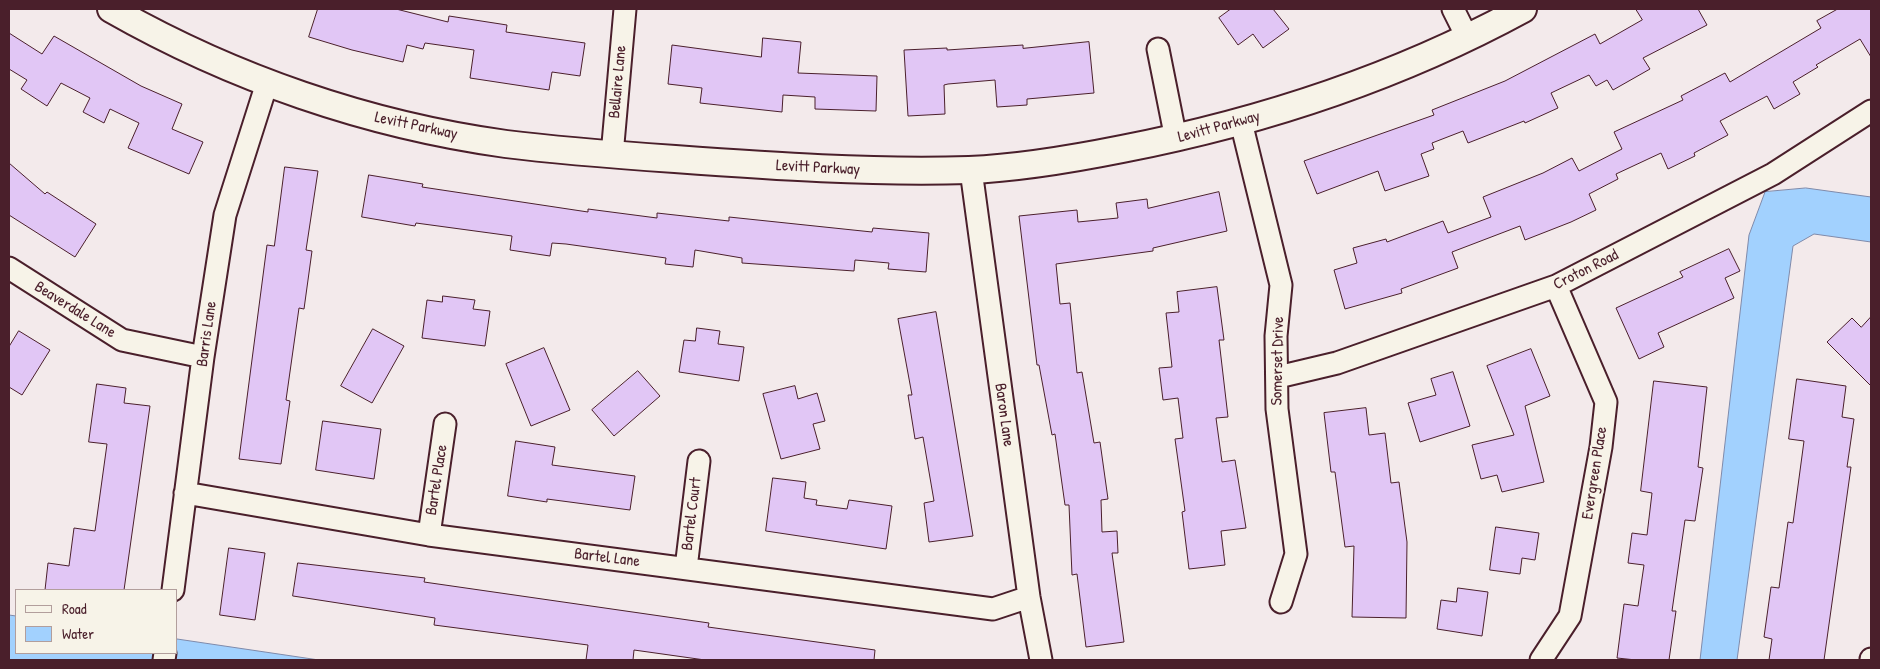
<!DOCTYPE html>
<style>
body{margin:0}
#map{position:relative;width:1880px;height:669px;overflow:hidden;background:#f3eaeb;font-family:"Patrick Hand",sans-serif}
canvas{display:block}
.frame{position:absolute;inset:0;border:10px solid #4a1f2b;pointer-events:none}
.legend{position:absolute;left:15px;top:589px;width:162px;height:65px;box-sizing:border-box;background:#f7f3e8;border:1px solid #b29e9c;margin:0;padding:6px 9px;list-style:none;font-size:15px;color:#4a1f2b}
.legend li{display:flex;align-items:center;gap:10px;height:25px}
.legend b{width:25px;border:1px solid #b29e9c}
</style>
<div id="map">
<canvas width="1880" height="669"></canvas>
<div class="frame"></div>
<ul class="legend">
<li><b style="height:6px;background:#f7f3e8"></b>Road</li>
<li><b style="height:14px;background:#a2d1fe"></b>Water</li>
</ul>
</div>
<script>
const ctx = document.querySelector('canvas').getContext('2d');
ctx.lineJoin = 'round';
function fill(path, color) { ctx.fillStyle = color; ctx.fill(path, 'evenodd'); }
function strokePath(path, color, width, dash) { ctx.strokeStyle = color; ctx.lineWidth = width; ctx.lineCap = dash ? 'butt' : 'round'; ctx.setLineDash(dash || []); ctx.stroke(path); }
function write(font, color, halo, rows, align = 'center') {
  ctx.font = font + ' "Patrick Hand",sans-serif'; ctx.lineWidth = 4.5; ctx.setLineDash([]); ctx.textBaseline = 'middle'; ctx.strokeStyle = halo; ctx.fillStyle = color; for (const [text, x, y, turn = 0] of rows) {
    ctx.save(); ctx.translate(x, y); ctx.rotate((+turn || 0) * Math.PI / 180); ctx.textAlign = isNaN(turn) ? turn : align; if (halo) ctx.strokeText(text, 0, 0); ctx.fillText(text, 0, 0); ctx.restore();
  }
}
const water = new Path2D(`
 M1806 188 1871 197V242L1814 234 1793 246 1737 660H1700L1749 235 1765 192Z
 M9 615 16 616V653H154L153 660H9Z
 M177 639 319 660H175Z`);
const building = new Path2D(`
 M318 9H396L448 22 449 16 507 25 506 32 585 43 580 76 552 72 549 90 470 78 474 50 425 43 423 49 407 45 403 62 352 50 309 37Z
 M1231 9H1273L1289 29 1263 48 1253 34 1238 45 1219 18Z
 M1636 9H1698L1707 25 1643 58 1650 69 1613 90 1607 80 1596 86 1589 75 1551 93 1558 108 1525 123 1524 121 1468 143 1463 131 1432 143 1434 149 1421 154 1429 176 1385 191 1378 171 1317 194 1304 161 1434 115 1432 110 1505 81 1595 34 1600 44 1642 20Z
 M1838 9H1871V57L1860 39 1816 65 1818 67 1793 82 1800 94 1774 109 1767 96 1720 121 1728 135 1694 153 1695 156 1668 169 1661 153 1616 174 1618 179 1589 194 1596 210 1571 222 1525 240 1520 226 1452 252 1458 268 1401 289 1402 293 1345 309 1334 270 1357 263 1353 248 1386 239 1387 242 1443 221 1448 233 1491 217 1483 197 1543 173 1572 158 1579 171 1622 149 1614 132 1683 100 1681 96 1725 73 1730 82 1821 28 1817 21Z
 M9 33 42 54 54 36 141 86 182 104 172 129 203 142 189 174 128 148 139 123 110 109 104 123 83 112 90 98 61 83 47 106 21 89 27 80 9 69Z
 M763 38 801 42 798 73 877 76 876 111 815 109V97L783 95 782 112 700 103 702 88 668 84 672 45 761 57Z
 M1089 42 1094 93 1027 99V105L997 107 995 80 948 84 944 85 945 114 908 116 904 50 947 48V50L1023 45V48Z
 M9 163 45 194 47 192 96 224 75 257 9 215Z
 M285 167 318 171 306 250 312 251 304 309 299 308 286 400 290 401 281 464 239 459 267 245 274 246Z
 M369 175 423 184 422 187 588 212V209L657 218V213L729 221V217L872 232 873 228 929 233 926 272 888 269 889 263 855 260 854 271 742 263V258L695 250 693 267 665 264 666 258 566 244 552 243 550 256 510 250 512 236 416 223 415 226 362 217Z
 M1219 192 1227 231 1153 248V251L1056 264 1060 304 1070 303 1077 373 1082 372 1094 443 1100 442 1108 499 1101 500 1102 532 1117 531 1118 553H1112L1124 642 1086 647 1077 574 1072 575 1069 505H1065L1055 434 1052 435 1039 365H1037L1019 216 1077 210 1078 222 1118 218 1116 203 1147 199 1148 208Z
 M1729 249 1740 271 1725 278 1734 298 1658 333 1664 347 1639 359 1616 308 1683 277 1680 272Z
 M1217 287 1224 340H1219L1228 417 1216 418 1222 462 1235 460 1246 528 1221 531 1225 565 1189 569 1182 512 1185 511 1175 439 1183 438 1178 398 1163 400 1159 368 1172 367 1166 313 1179 312 1177 292Z
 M443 296 475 300 473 309 490 311 485 346 422 338 427 300 442 302Z
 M936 312 973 536 929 542 924 503 934 501 923 437 915 439 908 395H912L898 319Z
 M1871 317V386L1827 342 1852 318 1861 327Z
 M697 328 720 331 718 344 744 347 739 381 679 372 684 340 695 341Z
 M373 329 404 346 372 403 341 386Z
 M19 331 50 350 22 395 9 387V347Z
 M544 348 570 410 531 426 506 364Z
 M1531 349 1550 396 1525 406 1544 482 1502 492 1497 475 1481 479 1472 445 1514 435 1487 366Z
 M638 371 660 396 614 436 592 410Z
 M1453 372 1470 426 1420 442 1408 403 1436 395 1431 379Z
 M1797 379 1846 386 1842 417 1854 419 1847 467H1851L1824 660H1769L1772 639 1764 637 1771 587 1779 588 1788 522 1793 523 1804 441 1789 439Z
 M1654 381 1707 387 1698 467 1703 468 1695 521 1685 520 1672 611H1676L1669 660H1636L1617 658 1624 604 1638 606 1644 565 1628 563 1632 533 1647 535 1652 493 1641 491Z
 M97 384 126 388 124 403 150 406 124 590H45L48 563 69 566 74 528 95 531 107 444 89 442Z
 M795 386 798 399 817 393 825 421 813 424 820 449 781 459 763 394Z
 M1366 408 1369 435 1385 433 1391 483 1399 482 1407 542 1406 618 1352 617 1354 546 1345 547 1335 472H1331L1324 413Z
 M323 421 381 429 374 479 316 470Z
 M516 441 555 447 552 465 635 476 630 510 547 499V502L508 496Z
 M773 478 806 482 804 498 817 500 816 505 847 509 849 500 892 506 886 549 766 531Z
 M1496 527 1539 533 1535 560 1522 558 1520 574 1490 570Z
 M229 548 265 553 255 620 220 615Z
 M298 563 425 578 424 582 709 623 708 627 875 650 874 660H705L634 650 633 660H586L588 645 434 625 435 618 293 596Z
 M1458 588 1488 592 1482 636 1437 629 1441 600 1456 602Z`);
const minor = new Path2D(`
 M1453 9 1468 39
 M1158 49 1176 139
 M1241 122 1281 285 1276 336 1277 409 1296 554 1281 602
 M612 155 625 9
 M971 170 1029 597 1041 660
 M9 268 122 340 203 357
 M1278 377 1337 363 1556 286 1773 174 1871 111
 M185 493 429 535 993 609 1029 597
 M429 535 445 424
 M686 568 699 461
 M173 590 203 357 225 215 267 83
 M164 660 165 653
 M1541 660 1570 616 1601 447 1606 402 1556 286
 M1871 660V659`);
const tertiary = new Path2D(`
 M111 9C232 78 368 125 506 144 562 151 618 155 675 159 772 166 871 173 969 170 1020 168 1072 159 1122 149 1261 122 1398 77 1523 9`);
const streetNames = [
 ["Bellaire Lane",618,82,-85],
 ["Levitt Parkway",416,126,12],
 ["Levitt Parkway",1219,127,-15],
 ["Levitt Parkway",818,168,3],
 ["Croton Road",1586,270,-27],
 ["Beaverdale Lane",75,310,32],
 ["Barris Lane",207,334,-82],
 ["Somerset Drive",1278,361,-89],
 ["Baron Lane",1004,415,82],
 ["Evergreen Place",1595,473,-81],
 ["Bartel Place",437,480,-81],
 ["Bartel Court",692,514,-83],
 ["Bartel Lane",607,558,7]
];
fill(water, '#a2d1fe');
strokePath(water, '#7f8aaa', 1);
fill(building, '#e1c6f5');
strokePath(building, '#4a1f2b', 1);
strokePath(minor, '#4a1f2b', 25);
strokePath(tertiary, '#4a1f2b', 30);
strokePath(minor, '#f7f3e8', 21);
strokePath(tertiary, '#f7f3e8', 26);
write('16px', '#4a1f2b', '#f7f3e8', streetNames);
</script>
